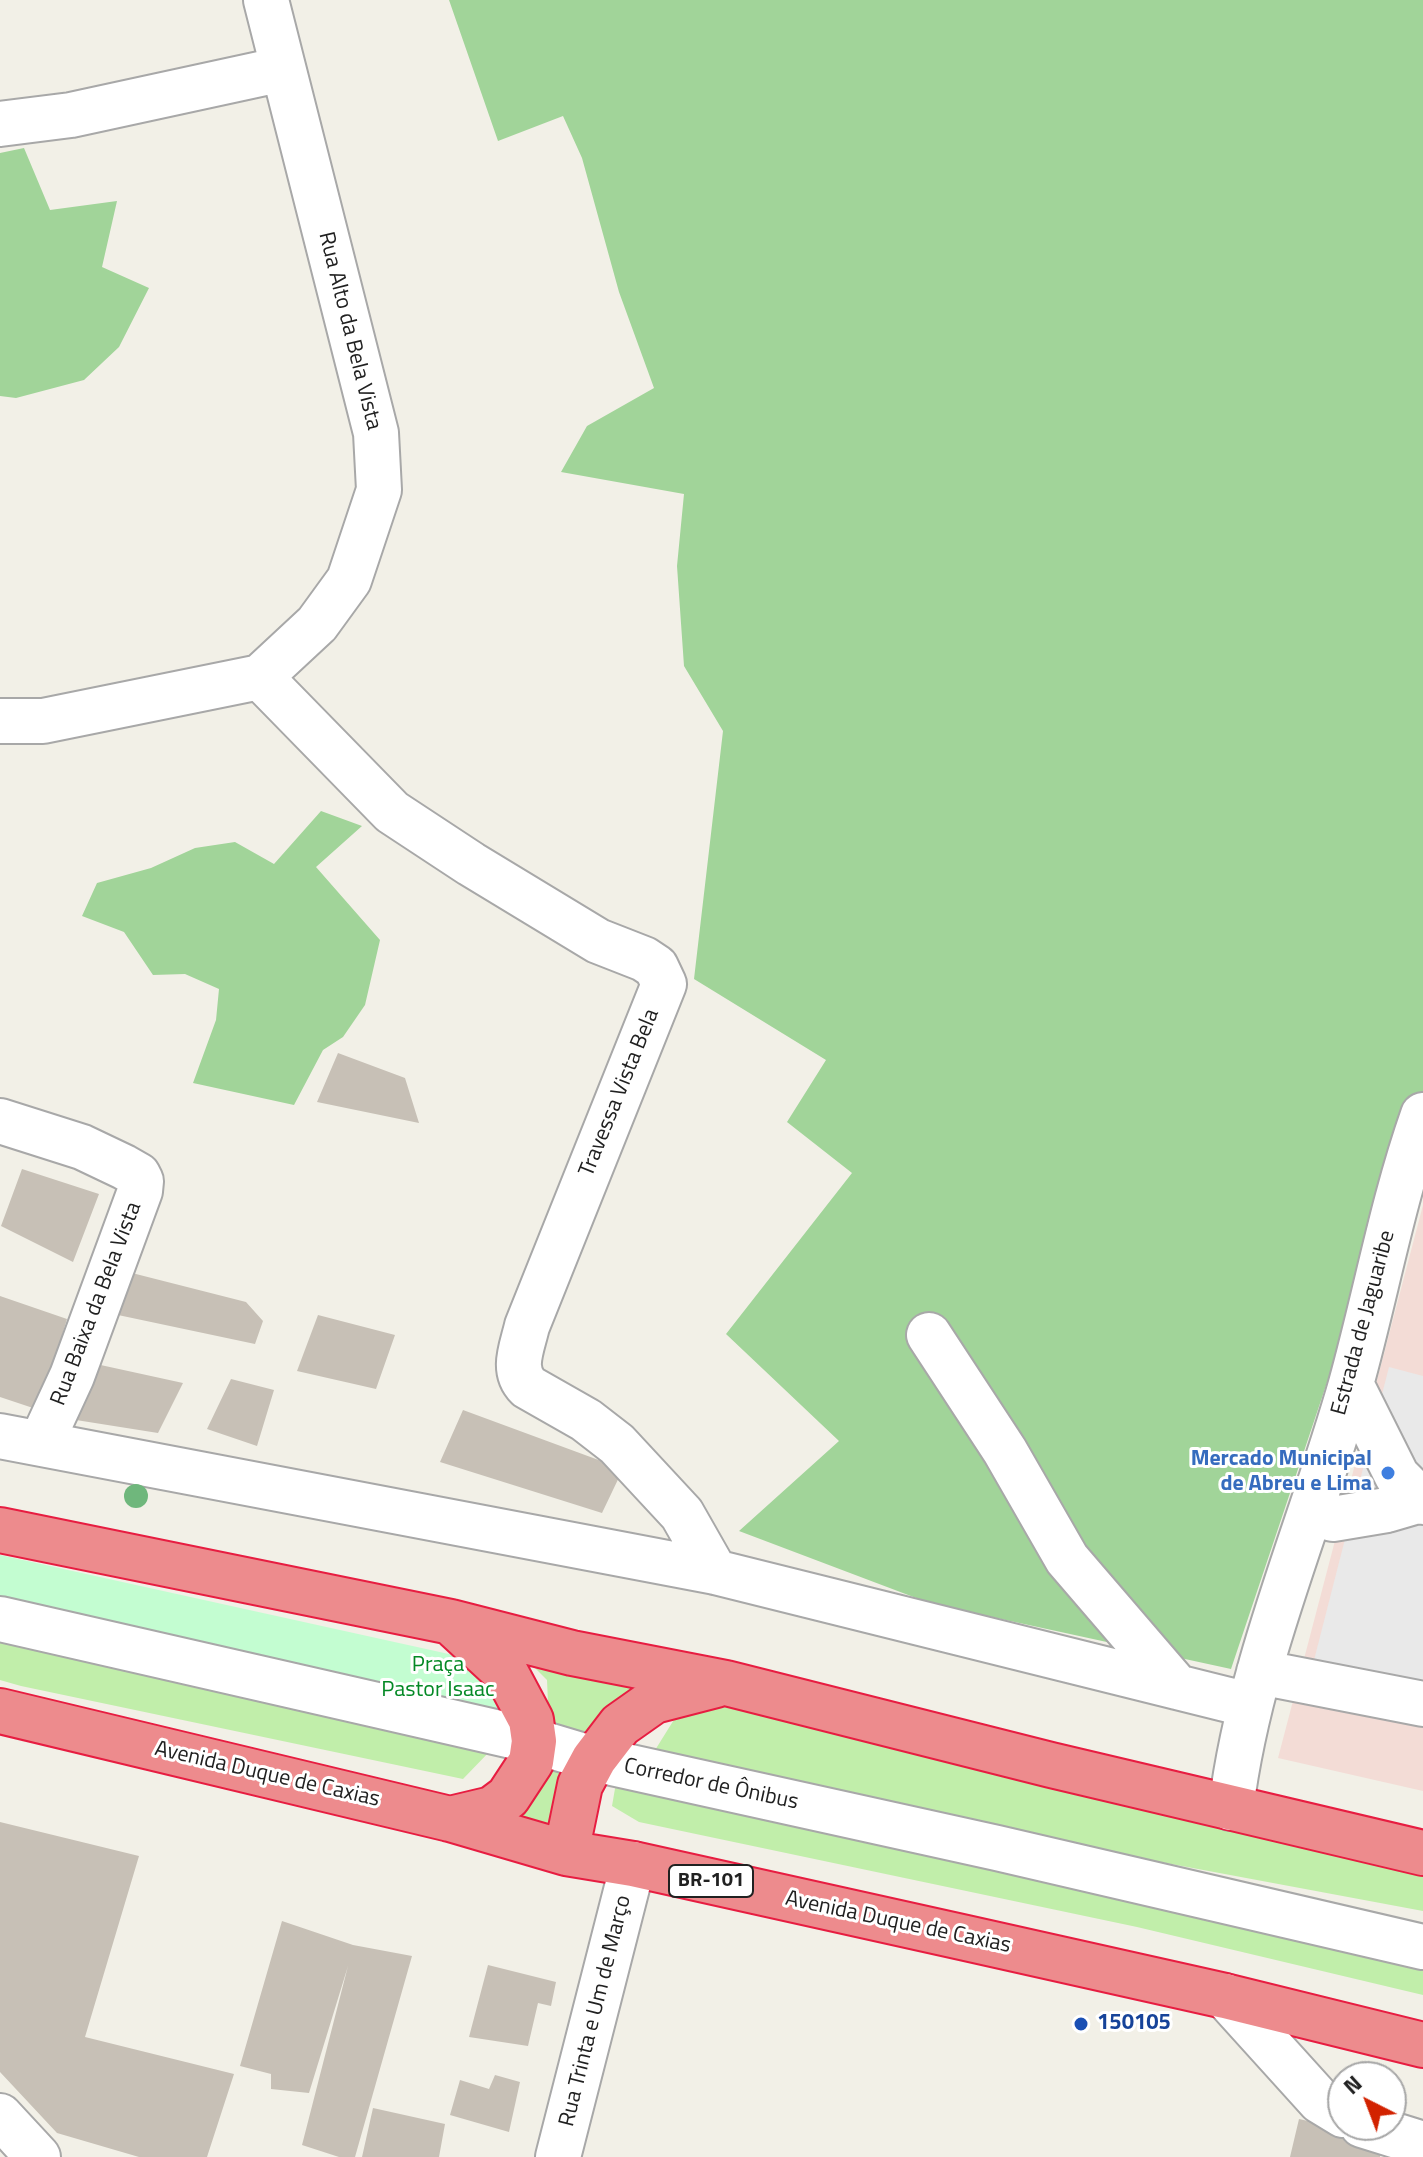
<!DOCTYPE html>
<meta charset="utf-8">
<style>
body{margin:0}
#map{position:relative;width:1423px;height:2157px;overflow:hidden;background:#f2f0e7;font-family:"Titillium Web",sans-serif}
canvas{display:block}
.north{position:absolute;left:1327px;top:2061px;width:80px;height:80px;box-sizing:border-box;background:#fff;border:2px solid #a6a6a6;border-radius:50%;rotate:318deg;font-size:22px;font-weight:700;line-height:32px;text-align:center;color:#212121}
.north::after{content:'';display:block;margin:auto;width:28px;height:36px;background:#d22200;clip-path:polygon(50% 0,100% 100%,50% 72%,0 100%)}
</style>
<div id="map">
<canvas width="1423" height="2157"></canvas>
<div class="north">N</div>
</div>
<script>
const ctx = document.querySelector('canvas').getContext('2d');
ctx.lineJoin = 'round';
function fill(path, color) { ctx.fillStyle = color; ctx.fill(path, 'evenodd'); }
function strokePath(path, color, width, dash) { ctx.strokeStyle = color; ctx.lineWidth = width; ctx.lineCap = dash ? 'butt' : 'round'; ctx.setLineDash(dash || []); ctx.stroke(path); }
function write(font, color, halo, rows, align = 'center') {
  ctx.font = font + ' "Titillium Web",sans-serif'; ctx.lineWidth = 6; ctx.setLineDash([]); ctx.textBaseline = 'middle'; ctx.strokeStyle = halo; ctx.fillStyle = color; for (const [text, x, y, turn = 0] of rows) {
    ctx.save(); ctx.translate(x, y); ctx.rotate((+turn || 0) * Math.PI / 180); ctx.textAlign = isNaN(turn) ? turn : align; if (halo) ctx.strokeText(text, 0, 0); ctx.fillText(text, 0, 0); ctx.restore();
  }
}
const commercial = new Path2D(`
 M1423 1205V1791L1278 1758Z`);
const grass = new Path2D(`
 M504 1637 675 1673 587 1735 549 1725 547 1680Z
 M0 1638 491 1750 463 1779 21 1686 0 1680Z
 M685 1702 759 1707 1423 1865V1911L989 1830 652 1755Z
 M546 1757 575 1765 551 1835 500 1820Z
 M617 1777 1423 1961V1995L1137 1927 639 1822 612 1806Z`);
const forest = new Path2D(`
 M449 0H1423V1096L1231 1669 932 1604 739 1531 839 1441 726 1334 852 1173 787 1122 826 1060 694 979 723 731 684 666 677 566 684 494 561 472 587 426 654 388 619 292 582 158 563 116 498 141Z
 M24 148 50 210 117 201 102 267 149 288 119 347 84 380 16 398 0 396V153Z
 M321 811 362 826 316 867 380 940 365 1005 343 1037 323 1050 294 1105 193 1083 216 1020 219 989 185 974 153 975 124 932 82 916 97 883 151 868 195 848 235 842 274 864Z`);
const park = new Path2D(`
 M0 1555 476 1660 501 1702 502 1719 0 1607Z`);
const parking = new Path2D(`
 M1389 1367 1423 1376V1703L1311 1672Z`);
const building = new Path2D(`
 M338 1053 405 1078 419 1123 317 1102Z
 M22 1169 99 1194 73 1262 1 1226Z
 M132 1273 246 1302 263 1321 255 1344 118 1315Z
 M0 1296 67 1319 39 1410 0 1397Z
 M318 1315 395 1335 376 1389 297 1371Z
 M96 1364 183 1383 158 1433 76 1420Z
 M231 1379 274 1390 257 1446 207 1429Z
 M463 1410 623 1469 602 1513 440 1462Z
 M0 1822 139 1856 85 2037 234 2074 207 2157H139L57 2133 0 2072Z
 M282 1921 353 1945 412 1956 355 2157H339L302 2145 348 1966 309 2093 271 2089V2074L240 2066Z
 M488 1965 556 1982 551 2006 538 2003 528 2046 469 2037Z
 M495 2075 520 2082 509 2132 450 2115 460 2080 489 2089Z
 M373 2108 445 2124 439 2157H362Z
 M1299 2119 1384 2138 1380 2157H1290Z`);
const minor = new Path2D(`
 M0 124 71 115 283 69
 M260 677 392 812 471 864 598 941 644 959 656 967 664 984 527 1326C522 1348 511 1370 528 1387L586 1420 617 1444 682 1514 715 1572
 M0 721H43L260 677 317 624 349 580 379 490 376 433 266 0
 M0 1121 82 1147 124 1167 138 1175 141 1181 140 1191 72 1376 41 1443
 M929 1335 1005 1451 1067 1559 1177 1687
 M1351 1384 1397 1476 1423 1502
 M0 1436 715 1572 1249 1705
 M1310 1513 1333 1519 1387 1510 1421 1500
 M0 1619 534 1741 594 1759 997 1848 1423 1947
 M1259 1672 1423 1704
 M1231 1808C1249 1662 1311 1525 1351 1384 1376 1294 1392 1203 1423 1115
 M1225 1996 1320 2101 1343 2115
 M0 2116 38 2157
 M1362 2125 1423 2144
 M558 2157 633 1864`);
const highway = new Path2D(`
 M0 1530 451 1622 572 1653 726 1683 1051 1765 1423 1853
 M0 1711 450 1819 566 1853 633 1864 966 1938 1225 1996 1423 2045
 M450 1819 492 1809 508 1797 531 1762 534 1741 531 1720 506 1673 455 1626
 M566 1853 580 1785 594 1759 620 1725 654 1701 716 1685`);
const trees = [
 [136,1496]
];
const markers = [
 [1388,1473,8,"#3f7fe0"],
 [1081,2024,8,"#1a4fb4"]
];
const shields = [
 [711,1881,84]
];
const shieldNames = [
 ["BR-101",711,1881]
];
const streetNames = [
 ["Rua Alto da Bela Vista",349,331,76],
 ["Travessa Vista Bela",620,1093,-68],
 ["Rua Baixa da Bela Vista",97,1304,-69],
 ["Estrada de Jaguaribe",1364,1323,-75],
 ["Avenida Duque de Caxias",267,1775,13],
 ["Corredor de Ônibus",711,1785,12],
 ["Avenida Duque de Caxias",898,1923,12],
 ["Rua Trinta e Um de Março",596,2011,-76]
];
const shopNames = [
 ["Mercado Municipal",1372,1460],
 ["de Abreu e Lima",1372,1485]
];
const parkNames = [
 ["Praça",438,1666],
 ["Pastor Isaac",438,1691]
];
const transitNames = [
 ["150105",1097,2024]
];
fill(commercial, '#f3dcd6');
fill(grass, '#c1eeaa');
fill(forest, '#a1d499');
fill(park, '#c3fdd1');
fill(parking, '#e9e9e9');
fill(building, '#c7c0b6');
strokePath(minor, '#a8a8a8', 48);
strokePath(highway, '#e71d41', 48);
strokePath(minor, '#fff', 44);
strokePath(highway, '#ed8b8d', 44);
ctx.fillStyle = '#6fb77c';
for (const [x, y] of trees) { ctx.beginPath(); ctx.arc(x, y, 12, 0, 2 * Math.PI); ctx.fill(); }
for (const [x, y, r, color] of markers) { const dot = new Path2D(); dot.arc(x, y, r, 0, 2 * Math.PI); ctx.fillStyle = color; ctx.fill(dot); strokePath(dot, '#fff', 3); }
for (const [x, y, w] of shields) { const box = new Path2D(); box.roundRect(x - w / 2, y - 16, w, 32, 6); ctx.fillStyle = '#fff'; ctx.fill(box); strokePath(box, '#212121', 2); }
write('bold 20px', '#212121', null, shieldNames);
write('22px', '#212121', '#fff', streetNames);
write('bold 22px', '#366cbe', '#fff', shopNames, 'right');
write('22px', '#048925', '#fff', parkNames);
write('bold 22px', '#164399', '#fff', transitNames, 'left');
</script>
